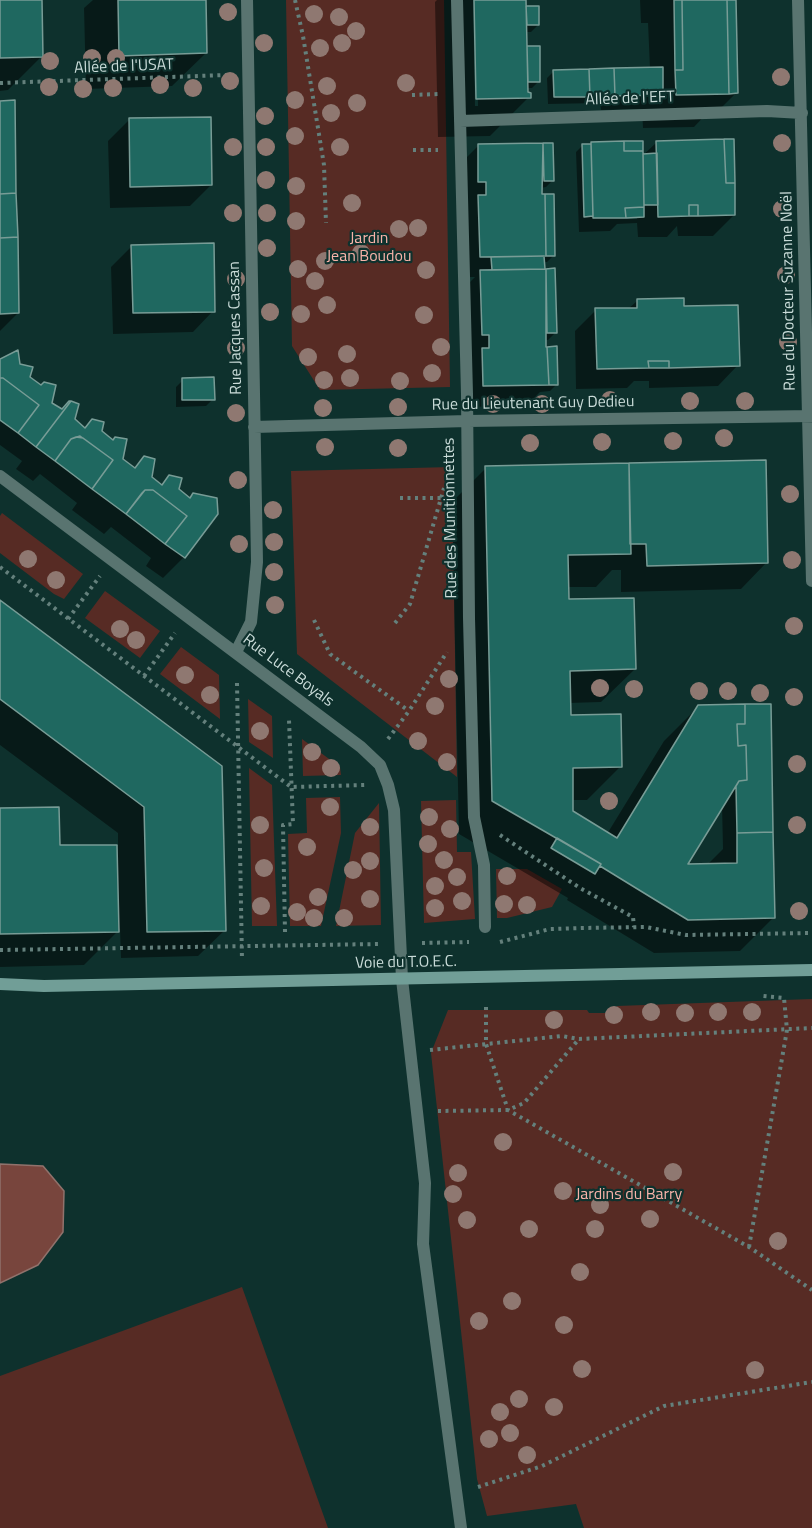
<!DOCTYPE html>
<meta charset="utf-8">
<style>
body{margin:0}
canvas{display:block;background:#0e312d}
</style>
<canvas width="812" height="1528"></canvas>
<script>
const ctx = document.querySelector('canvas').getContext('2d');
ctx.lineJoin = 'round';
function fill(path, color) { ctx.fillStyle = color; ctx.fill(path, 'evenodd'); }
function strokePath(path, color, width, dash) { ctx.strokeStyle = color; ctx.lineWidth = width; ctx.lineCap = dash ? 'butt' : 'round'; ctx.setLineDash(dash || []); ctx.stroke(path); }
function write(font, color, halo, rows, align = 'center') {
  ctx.font = font + ' "Titillium Web",sans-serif'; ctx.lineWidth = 4.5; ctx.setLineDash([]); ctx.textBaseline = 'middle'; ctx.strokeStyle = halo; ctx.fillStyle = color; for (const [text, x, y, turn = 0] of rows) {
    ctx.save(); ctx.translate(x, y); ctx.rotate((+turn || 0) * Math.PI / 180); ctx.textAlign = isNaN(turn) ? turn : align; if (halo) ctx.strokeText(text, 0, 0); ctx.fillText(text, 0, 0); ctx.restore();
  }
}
const green = new Path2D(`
 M286 0H444L450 387 320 390 292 346Z
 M452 467 457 777 297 654 291 471Z
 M2 513 83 574 64 599 54 594 0 553V516Z
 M105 591 160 631 140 658 85 618Z
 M181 647 219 675 220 719 160 674Z
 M248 699 272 716 273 758 249 742Z
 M302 739 340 767 341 775 303 776Z
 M249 768 272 785 277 926H252Z
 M340 797 341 833 321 926H290L288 834 307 833 306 798Z
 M456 800 457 852H471L475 919 424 923 421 801Z
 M379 803 381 925 336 926 355 833Z
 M496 869H527L562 889 552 907 507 918H497Z
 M812 999V1528H584L576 1504 487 1516 477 1479 431 1053 448 1010H587L589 1013H613L617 1006Z
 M242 1287 328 1528H0V1376Z`);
const water = new Path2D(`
 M0 1164 43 1166 64 1191 63 1232 38 1265 0 1283Z`);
const shadow = new Path2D(`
 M0 0H40L41 57 8 90 0 91Z
 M93 0H205L206 53 172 86 86 89 84 8Z
 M437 0H473L475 106H478L476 0H524L525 8 538 25 531 32H525L526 47H538L539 81 532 88H527L529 97 490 136 438 137 435 2Z
 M640 0H734L736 93 722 107H713L694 127 643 128 642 109 601 110 600 103 548 104 547 78 554 71 650 69 648 23H641Z
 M0 102 18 313 0 331Z
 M129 120 211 185 190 206 110 208 108 141Z
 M657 142 734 215 713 236H678L677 226 667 237H638L637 223 617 224 610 231 579 232 576 152 583 145 592 143 641 157ZM626 216H637V219H626Z
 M551 144 553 180 546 187 541 188V196L554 255 547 262H543V270H554L555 333 548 340H544V348L557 384 550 391 540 392 526 406 463 407 460 292 475 277H460L457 167 478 146Z
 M132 246 213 311 193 332 113 334 111 267Z
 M637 301 682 308 738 365 718 386 649 388V381H634L627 388 576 389 575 331 596 310 628 309Z
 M0 361 18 365 51 404 84 429 101 432 121 459 134 469 144 458 150 478 161 486 170 477 177 489 184 557 163 578 146 566 151 558 111 527 104 534 72 510 77 503 40 474 33 481 16 469 22 461 0 445Z
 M183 380 213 399 206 406 176 407V387Z
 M486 468 767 562 741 589 621 592V570H612L596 587H567V601L635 669 601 702 569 703 570 717 621 766 587 800H572V812L607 834 664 741 698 707 769 705 773 918 740 951 654 953 567 900 568 898 459 834 452 502ZM722 805 723 849 707 865 685 866Z
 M0 602 221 767 225 930 198 956 121 958 120 929 84 965 0 967V810L58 847 118 846V833L0 745Z`);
const building = new Path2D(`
 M0 0H42L43 57 0 58Z
 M118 0H206L207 53 119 56Z
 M474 0H526L528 92 531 93V98L476 99Z
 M674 0H682L683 70H675Z
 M682 0H727L729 94 676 95 675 70H683Z
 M727 0H736L738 93 729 94Z
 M526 6H539V25H527Z
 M527 46H540V82H528Z
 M663 67V95L615 96 614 68Z
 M614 68 615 96 590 97 589 69Z
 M589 69 590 97H554L553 70Z
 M15 100 16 193 0 194V101Z
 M211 117 212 185 130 187 129 118Z
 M724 139H734L735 183H726Z
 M724 139 726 183H735V215L698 216V205H689V216L658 217 656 141Z
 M624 141H643V151H624Z
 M624 141V151H643L644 207 625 208 626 218H593L591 142Z
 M543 143H553L554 181H544Z
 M543 143 542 194H545L546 256 480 257 478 195H486V182H478V144Z
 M582 144H591L593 216 584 217Z
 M657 153 658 205H644L643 154Z
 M16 193 18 237 0 238V194Z
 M545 194H554L555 256H546Z
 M689 205H698V216H689Z
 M644 207V217L626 218 625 208Z
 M18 237 19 313 0 314V238Z
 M214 243 215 312 133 313 131 245Z
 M544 256 545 269 492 270 491 257Z
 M555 268 557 333H547L546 269Z
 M546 269V347H547L549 385 483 386 482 348H489V335H482L480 270Z
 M684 298V306L738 305 740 366 669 368V361H648L649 368 597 369 595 308H637V299Z
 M557 346 558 385H549L547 347Z
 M18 350 20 364 33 367 30 377 41 385 44 382 56 385 52 403 62 409 69 401H71L36 447 18 433 39 405 3 378H0V359Z
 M648 361H669V368H649Z
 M214 377 215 400H182V378Z
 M0 378H3L39 405 18 433 0 420Z
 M71 401 79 404 75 419 85 428 92 419 104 422 102 431 113 440 115 437 127 439 123 459 135 468 144 456 155 459 152 477 162 485 169 475 182 478 179 489 190 498 193 493 217 498 218 514 185 558 165 544 187 516 153 490H145L142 493 126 514 92 489 113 460 83 438 76 437 71 439 55 461 36 447Z
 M80 436 113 460 92 489 55 461 71 439Z
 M766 460 768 563 647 566 646 544H630L629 463Z
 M629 463 631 554 568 555 569 599 634 598 636 669 570 671 571 715 621 714 622 767 573 768V811L617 838 698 705 745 704V724H737L738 746 746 745 747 780 739 781 688 864 737 863V833L773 832 775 918 688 920 600 866 601 864 492 801 485 466Z
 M145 490H153L187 516 165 544 126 514Z
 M0 600 222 766 226 931 147 932 144 807 0 699Z
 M745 704H771L773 832 737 833 736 786 739 781 747 780 746 745 738 746 737 724H745Z
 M59 807 60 845H117L119 932 0 934V808Z
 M557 838 601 864 595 874 551 848Z`);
const path = new Path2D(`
 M295 0 303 36 324 165 326 223
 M0 83 227 75
 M412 95 438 94
 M413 150H438
 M400 498H441
 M0 567 291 787 365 785
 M68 619 100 576
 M314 620 330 654 409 711
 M395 623 410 604 444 488
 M144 676 175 633
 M237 683 242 960
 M388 739 409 711 447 652
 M500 835 580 888 633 917 634 927
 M285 932 283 825 293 824 289 720
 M500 942 550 929 582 928 646 927 686 935 812 933
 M422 943 469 942
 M0 950 379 944
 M486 1007V1044L508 1110 749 1247 812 1290
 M430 1050 562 1036 579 1039 812 1028
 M438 1111 508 1110 524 1103 579 1039
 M749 1247 787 1030 784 998 763 996
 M478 1487 542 1466 664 1406 812 1382`);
const lane = new Path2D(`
 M402 979 425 1183 423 1244 461 1528`);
const street = new Path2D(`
 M457 0 467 394 469 618 474 817 484 865 485 927
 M798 0 812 581
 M460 121 767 111 802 113
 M254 427 467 421 812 416
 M0 476 361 747 380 765 388 785 394 810 402 979
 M236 652 251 622 257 562 247 0`);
const secondary = new Path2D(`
 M0 984 44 986 812 970`);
const trees = [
 [228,12],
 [314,14],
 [339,17],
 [356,31],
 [264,43],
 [342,43],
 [320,48],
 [92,58],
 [116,58],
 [50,61],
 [781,77],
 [230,81],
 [406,83],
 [160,85],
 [327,86],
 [49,87],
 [113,88],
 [193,88],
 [83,89],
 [295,100],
 [357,103],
 [331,113],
 [265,116],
 [295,136],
 [782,143],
 [233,147],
 [266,147],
 [340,147],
 [266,180],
 [296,186],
 [352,203],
 [782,209],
 [233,213],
 [267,213],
 [296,221],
 [418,228],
 [399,229],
 [267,248],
 [361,253],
 [325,261],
 [298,269],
 [426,270],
 [786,275],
 [236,279],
 [315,281],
 [327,305],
 [270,312],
 [301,314],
 [424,315],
 [788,342],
 [441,347],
 [236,348],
 [347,354],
 [308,357],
 [432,373],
 [350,378],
 [324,380],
 [400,381],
 [610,400],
 [690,401],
 [745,401],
 [493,404],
 [542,404],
 [398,407],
 [323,408],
 [236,413],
 [724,438],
 [673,441],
 [602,442],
 [530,443],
 [325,447],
 [398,448],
 [238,480],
 [790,494],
 [273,510],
 [274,542],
 [239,544],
 [28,559],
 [792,560],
 [274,572],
 [56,580],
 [275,605],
 [794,626],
 [120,629],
 [136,640],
 [185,675],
 [449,679],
 [600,688],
 [634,689],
 [699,691],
 [728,691],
 [760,693],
 [210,695],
 [794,697],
 [435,706],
 [260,731],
 [418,741],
 [312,752],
 [447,762],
 [797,764],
 [331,768],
 [609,801],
 [330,807],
 [429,817],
 [260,825],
 [797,825],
 [370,827],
 [450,829],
 [428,844],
 [307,847],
 [444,860],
 [370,861],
 [264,868],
 [353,870],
 [507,876],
 [457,877],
 [435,886],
 [318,897],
 [370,899],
 [462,901],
 [504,904],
 [527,905],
 [261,906],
 [435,908],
 [799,911],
 [297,912],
 [314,918],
 [344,918],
 [651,1012],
 [718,1012],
 [752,1012],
 [685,1013],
 [614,1015],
 [554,1020],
 [503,1142],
 [673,1172],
 [458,1173],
 [563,1191],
 [453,1194],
 [600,1205],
 [650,1219],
 [467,1220],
 [529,1229],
 [595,1229],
 [778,1241],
 [580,1272],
 [512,1301],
 [479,1321],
 [564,1325],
 [582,1369],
 [755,1370],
 [519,1399],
 [554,1407],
 [500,1412],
 [510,1433],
 [489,1439],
 [527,1455]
];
const streetNames = [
 ["Allée de l'USAT",124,67,-2],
 ["Allée de l'EFT",630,99,-2],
 ["Rue du Docteur Suzanne Noël",789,291,-91],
 ["Rue Jacques Cassan",236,328,-91],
 ["Rue du Lieutenant Guy Dedieu",533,404,-1],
 ["Rue des Munitionnettes",451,518,-91],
 ["Rue Luce Boyals",288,671,37],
 ["Voie du T.O.E.C.",406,963,-1]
];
const parkNames = [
 ["Jardin",369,239],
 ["Jean Boudou",369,257],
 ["Jardins du Barry",629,1195]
];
fill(green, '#572b24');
fill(water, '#78453d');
strokePath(water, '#90726c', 1.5);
fill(shadow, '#0007');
fill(building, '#1f6860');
strokePath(building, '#789c96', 1.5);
strokePath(path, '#64807c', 4, [3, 4.5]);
strokePath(lane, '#597470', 12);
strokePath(street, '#597470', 12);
strokePath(secondary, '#719e97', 12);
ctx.fillStyle = '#8f7871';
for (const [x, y] of trees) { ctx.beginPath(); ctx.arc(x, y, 9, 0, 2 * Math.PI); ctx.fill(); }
write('16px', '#c9dbd8', '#0e312d', streetNames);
write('16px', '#f8b3a9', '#0e312d', parkNames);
</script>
